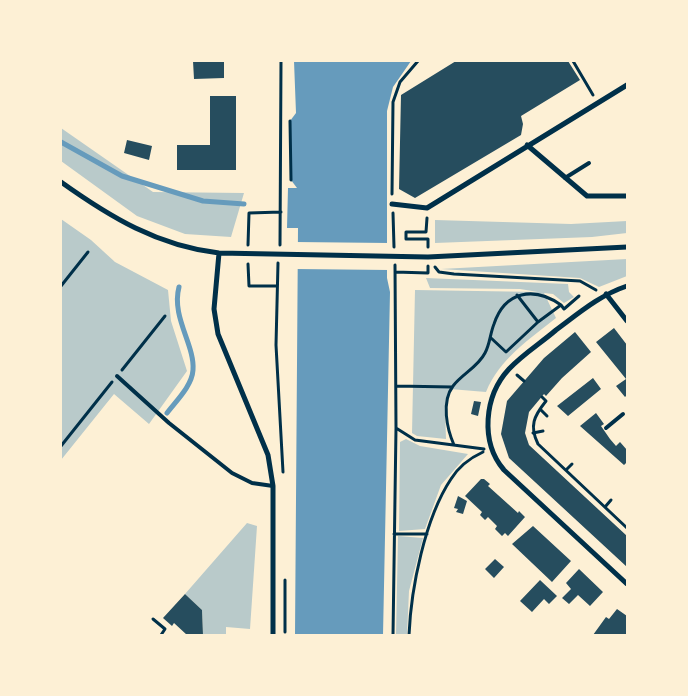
<!DOCTYPE html>
<style>
body{margin:0}
#map{position:relative;width:688px;height:696px;overflow:hidden;background:#fdf0d5;font-family:"Zilla Slab",serif}
canvas{display:block}
.frame{position:absolute;inset:0;border:62px solid #fdf0d5;pointer-events:none}
</style>
<div id="map">
<canvas width="688" height="696"></canvas>
<div class="frame"></div>
</div>
<script>
const ctx = document.querySelector('canvas').getContext('2d');
ctx.lineJoin = 'round';
function fill(path, color) { ctx.fillStyle = color; ctx.fill(path, 'evenodd'); }
function strokePath(path, color, width, dash) { ctx.strokeStyle = color; ctx.lineWidth = width; ctx.lineCap = dash ? 'butt' : 'round'; ctx.setLineDash(dash || []); ctx.stroke(path); }
const green = new Path2D(`
 M61 128 153 192 244 193 231 237 185 234 137 216 61 161Z
 M61 219 91 240 115 262 168 290 171 321 187 371 149 424 114 394 61 460Z
 M435 220 571 224 627 221V233L592 237 435 243Z
 M627 259V276L599 287 580 278 441 269Z
 M426 278 568 284 569 292 574 297 564 303 553 294 544 293 556 318C529 340 500 358 486 392L450 389 445 409 446 439 417 436 412 433 415 290 538 292 520 289 430 288Z
 M406 439 420 446 468 454 441 485 425 529 399 531 400 442Z
 M247 523 257 526 250 629 226 627V635H203L202 610 185 594Z
 M398 536 423 538 409 591 407 635H396Z`);
const water = new Path2D(`
 M294 61H411L393 87 387 111V278L390 292 383 635H295L298 228H287L288 188H297L291 180 290 121 296 113Z`);
const pier = new Path2D(`
 M295 242 389 243V270L295 269Z`);
const stream = new Path2D(`
 M61 142 122 176 203 201 244 204
 M167 413C176 401 192 386 193 370 195 345 171 317 179 287`);
const building = new Path2D(`
 M193 61H224V78L194 79Z
 M456 61H568L580 80 521 116 523 124 521 135 415 198 399 189 401 95Z
 M210 96H236V170H177V145H210Z
 M127 140 152 146 149 160 124 153Z
 M614 328 627 345V395L625 397 616 386 626 379 596 342Z
 M575 332 591 352 562 378 546 396 544 394 529 412 525 433 529 445 627 536V567L509 458 501 434 507 401 544 358Z
 M593 378 601 389 568 416 557 406Z
 M474 401 481 402 478 416 471 414Z
 M596 413 604 424 601 426 610 439 616 446 620 442 627 450V462L624 465 580 426Z
 M481 479H484L490 484 488 486 518 513 519 511 525 517 508 536 505 533 502 536 495 529 497 526 488 517 485 520 480 515 482 512 465 496Z
 M458 496 467 501 463 514 456 512 458 509 454 508Z
 M533 526 571 561 552 582 512 544Z
 M495 559 504 567 494 578 485 569Z
 M579 569 603 592 590 606 578 595 569 604 562 598 571 589 566 583Z
 M540 580 557 596 549 604 544 599 532 612 520 601Z
 M185 594 202 610 203 635H187L174 623 172 626 163 618Z
 M617 609 627 616V635H593L606 617 609 619Z`);
const path = new Path2D(`
 M573 61 593 95
 M290 121 291 180
 M392 194 393 102 400 82 418 61
 M393 213 394 247
 M427 218 426 232H406V239H428V247
 M248 245 249 213 281 212
 M280 245 281 61
 M278 263 276 345 283 472
 M248 264 249 286H276
 M435 267 439 272 454 274 580 281 596 290
 M395 272 428 273V266
 M61 286 88 252
 M517 295 538 322
 M491 338 506 352 538 322 561 305 564 309 579 296
 M122 370 165 316
 M517 375 524 381
 M396 386 452 387
 M542 397 546 401C534 416 529 426 538 444L627 528
 M540 409 547 416
 M396 428 415 440 484 449
 M533 433 543 431
 M454 445C447 429 441 402 453 386 462 374 478 367 485 353 490 344 490 334 494 324 505 291 534 286 561 305
 M61 446 112 382
 M566 470 572 464
 M605 507 611 500
 M394 534H427
 M285 580V632
 M153 619 165 629 161 635
 M393 635 396 428 395 265
 M409 635C411 588 425 518 451 479 459 466 470 458 483 452`);
const service = new Path2D(`
 M565 178 589 163
 M117 376 169 423 232 473 252 483 273 486
 M606 428 623 414`);
const minor = new Path2D(`
 M527 145 587 196H627
 M61 182C110 217 158 246 219 253L428 257 627 247
 M392 204 427 208 627 85
 M219 253 214 309 218 334 268 455 273 486V635
 M627 286C600 295 579 313 556 330 541 343 523 354 509 369 484 396 480 442 504 470L627 584
 M606 294 627 321`);
fill(green, '#b9caca');
fill(water, '#669bbc');
fill(pier, '#fdf0d5');
strokePath(stream, '#669bbc', 5);
fill(building, '#264d5e');
strokePath(path, '#003049', 3);
strokePath(service, '#003049', 4);
strokePath(minor, '#003049', 5);
</script>
